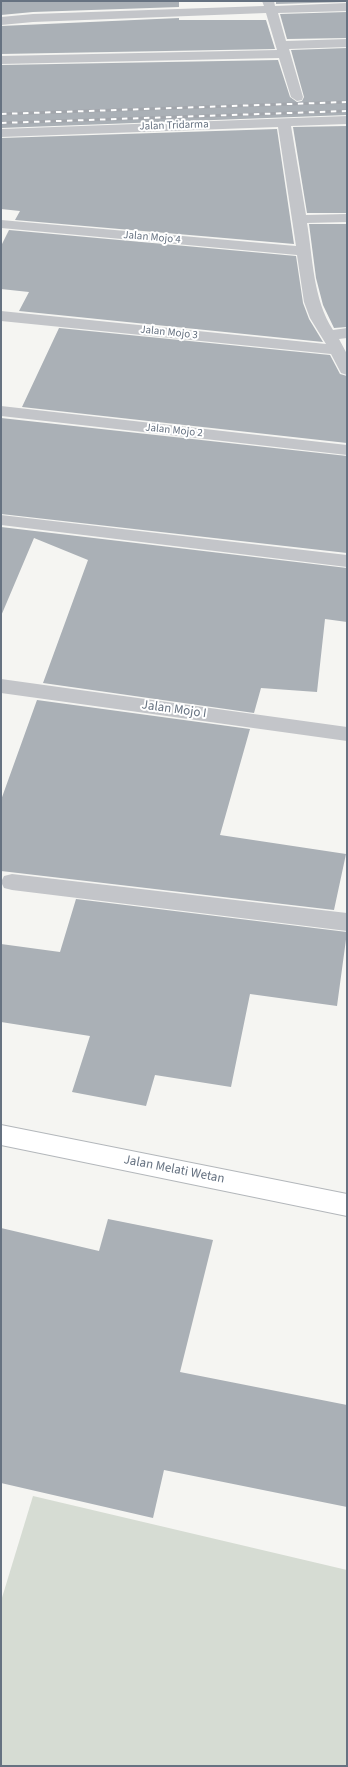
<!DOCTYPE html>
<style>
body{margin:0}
#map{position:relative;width:348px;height:1767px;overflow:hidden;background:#f5f5f2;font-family:"Source Sans 3",sans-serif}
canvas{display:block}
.frame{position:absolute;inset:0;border:2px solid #667281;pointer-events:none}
</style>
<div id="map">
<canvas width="348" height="1767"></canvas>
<div class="frame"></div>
</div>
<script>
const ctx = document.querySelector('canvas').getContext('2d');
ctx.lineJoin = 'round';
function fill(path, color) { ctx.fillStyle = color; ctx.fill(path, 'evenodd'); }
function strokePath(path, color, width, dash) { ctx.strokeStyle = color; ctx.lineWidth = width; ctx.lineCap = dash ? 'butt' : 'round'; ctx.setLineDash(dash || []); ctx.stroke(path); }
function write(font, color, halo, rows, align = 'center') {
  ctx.font = font + ' "Source Sans 3",sans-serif'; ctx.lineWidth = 4; ctx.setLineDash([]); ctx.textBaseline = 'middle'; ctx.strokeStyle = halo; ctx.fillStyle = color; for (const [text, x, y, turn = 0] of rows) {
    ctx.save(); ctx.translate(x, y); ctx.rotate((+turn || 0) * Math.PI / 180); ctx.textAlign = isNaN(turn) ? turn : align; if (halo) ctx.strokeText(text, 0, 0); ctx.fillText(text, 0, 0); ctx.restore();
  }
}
const green = new Path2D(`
 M33 1496 347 1570V1766H1V1601Z`);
const building = new Path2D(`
 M1 1H179V7L33 12 1 15Z
 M276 1H347V2L276 4Z
 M347 12V38L287 39 280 14Z
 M179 18V20H266L275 49 1 54V26Z
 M347 48V115L1 128V65L278 60 290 97 297 102 302 101 304 97 291 50Z
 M347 126V213H307L293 127Z
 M277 129 294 244 15 220 20 211 1 209V138Z
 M309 224H347V327L334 328 323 305 316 278Z
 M9 230 296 256 303 303 309 319 323 342 19 311 29 292 1 289V246Z
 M59 328 330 355 340 374 347 376V443L22 407Z
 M1 418 347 456V553L1 514Z
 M1 527 347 568V622L325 619 317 692 261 688 254 713 43 683 88 560 34 538 1 616Z
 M37 700 250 729 220 835 346 854 334 910 1 871V800Z
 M76 899 347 932 337 1006 250 994 231 1087 155 1075 146 1106 72 1092 90 1036 1 1022V944L60 952Z
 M108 1219 213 1240 180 1372 347 1405V1507L164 1470 153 1518 1 1483V1228L99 1251Z`);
const lane = new Path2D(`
 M12 874 347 913V931L12 890 4 888 1 882 4 876Z`);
const street = new Path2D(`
 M262 1H274L275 6 347 3V11L278 13 286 41 347 39V47L289 49 303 97 302 100 297 101 291 97 279 58 1 64V56L277 50 266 13 33 22 1 25V17L33 14 264 6Z
 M347 116V124L291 126 306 215 347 214V222L307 223C313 259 313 299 333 330L347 328V338L339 339 347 354V375L341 373 331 354 1 321V311L326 344 310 318 304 302 297 255 1 228V220L296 246 278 127 1 137V129Z
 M1 406 347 445V455L1 416Z
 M1 515 347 555V567L1 525Z
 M1 679 347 727V741L1 693Z`);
const secondary = new Path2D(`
 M1 1125 347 1194V1216L1 1145Z`);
const rail = new Path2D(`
 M1 114 347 102
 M1 123 347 111`);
const farStreetnames = [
 ["Jalan Tridarma",174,126,-2],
 ["Jalan Mojo 4",152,238,5],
 ["Jalan Mojo 3",169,333,6],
 ["Jalan Mojo 2",174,431,6]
];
const streetNames = [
 ["Jalan Mojo I",174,710,8],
 ["Jalan Melati Wetan",174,1170,11]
];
fill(green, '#d6dcd3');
fill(building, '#aab0b6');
strokePath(secondary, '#b3b7bb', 2);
fill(lane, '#c3c5c9');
fill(street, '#c3c5c9');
fill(secondary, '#fff');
strokePath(rail, '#a2a6ac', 3);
strokePath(rail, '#fff', 2, [5.5]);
write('11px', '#667281', '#fff', farStreetnames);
write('13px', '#667281', '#fff', streetNames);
</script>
